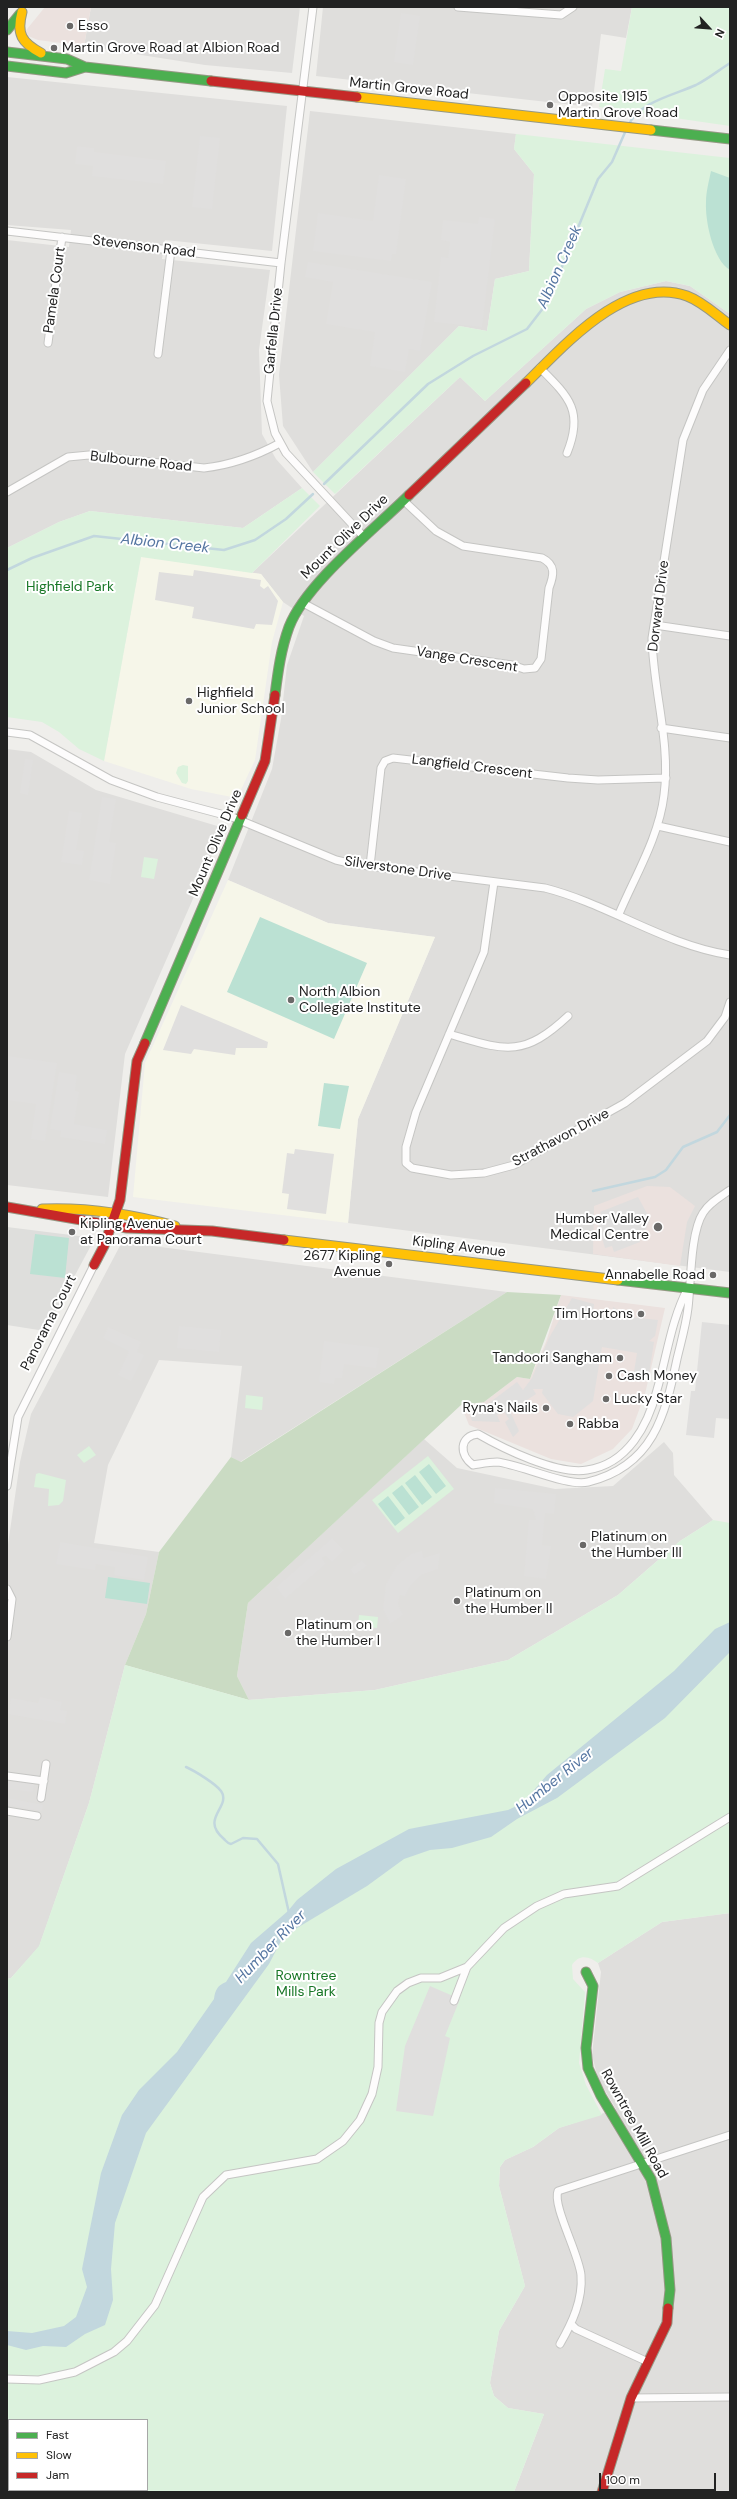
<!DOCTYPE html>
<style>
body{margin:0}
#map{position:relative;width:737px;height:2499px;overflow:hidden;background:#efeeeb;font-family:"DM Sans",sans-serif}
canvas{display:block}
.frame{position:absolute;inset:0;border:8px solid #222;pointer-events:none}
.legend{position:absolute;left:8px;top:2419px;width:140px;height:72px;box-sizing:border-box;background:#fff;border:1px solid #a7a7a7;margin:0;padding:5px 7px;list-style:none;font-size:12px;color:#222}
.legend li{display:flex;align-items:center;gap:8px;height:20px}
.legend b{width:20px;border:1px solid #a7a7a7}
.north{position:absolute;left:689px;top:8px;width:40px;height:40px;-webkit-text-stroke:3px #fff;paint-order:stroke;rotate:116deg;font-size:11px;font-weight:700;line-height:16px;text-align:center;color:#222}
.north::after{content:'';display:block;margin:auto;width:14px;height:18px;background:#222;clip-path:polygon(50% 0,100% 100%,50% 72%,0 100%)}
.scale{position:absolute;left:599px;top:2473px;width:117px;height:18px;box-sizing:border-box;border:2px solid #222;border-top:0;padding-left:5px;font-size:12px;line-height:14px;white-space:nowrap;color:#222;-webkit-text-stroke:3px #fff;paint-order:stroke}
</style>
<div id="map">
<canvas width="737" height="2499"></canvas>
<div class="frame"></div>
<ul class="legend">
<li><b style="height:5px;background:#4caf50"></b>Fast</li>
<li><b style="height:5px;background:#ffc107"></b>Slow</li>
<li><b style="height:5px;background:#c62828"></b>Jam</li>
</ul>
<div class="north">N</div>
<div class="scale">100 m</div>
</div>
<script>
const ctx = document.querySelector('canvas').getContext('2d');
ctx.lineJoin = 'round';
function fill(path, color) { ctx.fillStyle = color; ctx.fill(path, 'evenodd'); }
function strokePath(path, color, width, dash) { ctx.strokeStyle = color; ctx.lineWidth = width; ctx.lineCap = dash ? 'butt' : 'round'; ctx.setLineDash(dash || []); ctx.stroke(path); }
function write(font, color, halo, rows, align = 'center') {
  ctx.font = font + ' "DM Sans",sans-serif'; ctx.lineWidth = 4; ctx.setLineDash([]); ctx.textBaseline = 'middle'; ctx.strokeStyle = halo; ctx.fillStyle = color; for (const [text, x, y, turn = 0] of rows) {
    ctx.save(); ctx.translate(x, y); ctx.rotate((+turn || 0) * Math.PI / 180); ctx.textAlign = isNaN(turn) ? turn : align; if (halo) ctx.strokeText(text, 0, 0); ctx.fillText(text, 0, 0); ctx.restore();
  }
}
const residential = new Path2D(`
 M91 7H300L292 73 205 65 84 46Z
 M323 7H632L626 38 601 34 592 107 316 76Z
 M7 77 287 106 272 251 165 240 162 259 270 270 259 350 262 434 276 459 302 488 243 528 90 511 59 522 7 548V240L69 247 71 230 7 225Z
 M310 111 516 134 514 149 534 174 529 271 495 279 487 331 459 326 313 472 283 426 279 375Z
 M666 281 690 286 730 314V1272L348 1223 358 1119 435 937 328 923 228 880 272 769 281 719 287 665 304 616 283 602 261 574 252 573 460 377 485 401 586 309 620 292Z
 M7 749 31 752 96 790 224 828 125 1054 108 1197 7 1185Z
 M122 1242 507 1292 240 1462 231 1457 242 1366 159 1360 108 1465 94 1543 159 1552 146 1614 125 1665 89 1803 39 1947 11 1978 7 1979V1551L20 1462 31 1414Z
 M424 1439 457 1468 555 1489 613 1486 664 1442 673 1453 674 1475 713 1520 680 1541 618 1595 508 1660 375 1690 249 1700 237 1676 248 1603Z
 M730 1913V2492H514L544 2414 508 2408 494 2396 490 2383 499 2331 525 2286 499 2186 500 2167 505 2160 533 2147 559 2128 616 2109 598 2079 592 2055 601 1972 598 1963 662 1922Z`);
const commercial = new Path2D(`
 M45 7H91L84 46 38 40 23 34Z
 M647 1186 670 1187 695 1206 687 1222 680 1266 593 1254 594 1206Z
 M561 1295 665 1308 645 1394 632 1429 613 1449 581 1464 551 1459 469 1425 461 1405 484 1402 517 1377 530 1379 546 1342Z`);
const education = new Path2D(`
 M141 556 261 574 283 602 272 642 255 760 237 798 191 789 104 761Z
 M228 880 328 923 435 937 358 1119 348 1223 133 1197 145 1063Z`);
const religious = new Path2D(`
 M7 1227 95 1238 45 1331 7 1325Z`);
const forest = new Path2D(`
 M507 1292 561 1295 530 1379 517 1377 484 1402 461 1405 248 1603 237 1676 249 1700 125 1665 146 1614 159 1552 231 1457 241 1462Z`);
const park = new Path2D(`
 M632 7H730V126L599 107 605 69 621 71Z
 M516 134 730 158V314L690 286 666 281 620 292 586 309 485 401 460 377 335 494 313 472 459 326 487 331 495 279 529 271 534 174 514 149Z
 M302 488 320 506 252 573 141 557 104 761 79 749 59 732 42 722 7 717V548L59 522 90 511 243 528Z
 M183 765 188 766V781L186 784 182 783 176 773 178 767Z
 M144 857 158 859 154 879 141 877Z
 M246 1395 263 1397 262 1410 245 1408Z
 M89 1446 96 1455 84 1463 77 1455Z
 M428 1456 454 1489 398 1533 372 1500Z
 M39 1473 66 1480 63 1501 59 1505 48 1506 49 1489 34 1487 36 1474Z
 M713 1520 730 1523V1913L662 1922 598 1963C589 1956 579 1954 572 1965L573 1979 585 1992 579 2063 586 2085 602 2115 559 2128 533 2147 505 2160 500 2167 499 2186 525 2286 499 2331 490 2383 494 2396 508 2408 544 2414 514 2492H7V1979L11 1978 39 1946 89 1803 125 1665 249 1700 375 1690 508 1660 618 1595 680 1541ZM9 2420H147V2490H9Z
 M359 1615 378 1617 377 1628 358 1626Z`);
const pitch = new Path2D(`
 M711 171 730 178V270C713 260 705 221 706 202 706 192 709 181 711 171Z
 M260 917 367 963 334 1039 227 992Z
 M324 1083 349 1086 340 1129 318 1126Z
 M35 1234 69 1238 65 1278 30 1274Z
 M429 1464 446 1486 436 1494 419 1472Z
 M415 1475 432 1497 422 1505 405 1483Z
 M402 1485 419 1507 409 1515 392 1493Z
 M388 1496 405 1518 395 1526 378 1504Z
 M108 1577 150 1583 147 1604 105 1598Z`);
const parking = new Path2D(`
 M401 13 420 16 413 65 394 62Z
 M118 44 179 53 178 59 117 49Z
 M200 136 220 138 212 209 192 207Z
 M77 146 94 148V152L166 161 163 184 92 176 93 166 75 164Z
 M379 175 406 179 396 254H392L391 261 313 251 318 213 373 221Z
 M479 217 495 219 482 327 434 322 441 257 448 258 450 242 441 240 443 220 478 224Z
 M308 262 432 282 420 351 409 349 405 372 370 366 375 332 326 324 333 282 305 277Z
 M194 570 261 580 260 586 264 589 268 586 278 601 272 625 256 624 254 629 192 618 194 607 155 600 159 572 193 576Z
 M25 759 33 760 28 795 20 793Z
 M102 797 116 799 109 842 116 843 110 884 89 880Z
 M69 811 82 813 76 850 84 851 82 865 61 862Z
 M181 1005 268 1042 267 1048H236L235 1055 194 1049 191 1054 163 1050Z
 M7 1056 57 1063 45 1141 31 1139 36 1104 7 1100Z
 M59 1072 77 1075 75 1091 79 1092 74 1124 107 1130 105 1144 60 1137 61 1131 50 1129Z
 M295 1149 334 1154 326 1214 287 1209 289 1194 282 1193 287 1153 294 1154Z
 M638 1197 650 1219 645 1231 638 1237 640 1242 614 1252 612 1246 605 1248 597 1220 603 1219 600 1212Z
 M572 1298 594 1304 593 1313 612 1317 613 1307 630 1317 658 1320 655 1336 649 1341 654 1342 649 1374 634 1372 637 1353 602 1347 593 1401 573 1417 558 1414 542 1393 543 1389H533L536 1394 510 1411 519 1431 513 1437 505 1422 509 1419 504 1412 497 1415 500 1422 472 1421 468 1409 485 1406 517 1382 523 1390 532 1378 549 1338Z
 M702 1322 730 1325V1419L716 1418 714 1438 686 1435 691 1391H695Z
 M179 1326 221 1330 219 1352 177 1348Z
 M108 1327 141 1342 137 1352 144 1355 131 1381 118 1375 129 1351 103 1338Z
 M324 1341 379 1348 376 1368 344 1364 342 1378H335L334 1384 319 1382Z
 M495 1488 556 1494 554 1514 545 1513 542 1545 551 1546 546 1579 524 1576 529 1520H536L533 1509 494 1503Z
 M332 1538 344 1550 332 1562 325 1556 322 1558 326 1564 285 1599 276 1587Z
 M60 1542 148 1557 144 1580 114 1575 115 1567 96 1564 95 1570 56 1564Z
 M422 1551 423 1558 440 1553 438 1569 421 1575 410 1586 405 1596 400 1595 398 1604 403 1615 390 1624 383 1609 386 1584 397 1565 411 1554Z
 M362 1560 367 1566 354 1575 350 1569Z
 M40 1697 62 1702 60 1710 67 1711 65 1724 8 1714 11 1698 38 1703Z
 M10 1778 35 1781 33 1792 8 1789Z
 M7 1798 43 1805 42 1811 7 1805Z
 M430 1986 460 1999 445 2036 450 2038 433 2116 396 2111 405 2046Z`);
const water = new Path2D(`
 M730 1622V1652L665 1718 557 1798 517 1819 491 1837 452 1848 430 1850 404 1859 367 1886 297 1928 281 1941 269 1964 146 2133 115 2223 111 2269 113 2300 105 2325 85 2334 66 2347 43 2346 26 2350 7 2345V2331L32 2333 64 2326 76 2317 87 2287 82 2269 101 2173 122 2115 139 2090 177 2052 214 1999C215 1990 218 1985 226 1982L251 1943 288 1911 297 1900 336 1869 409 1829 508 1810 523 1803 547 1775 674 1671 715 1629Z`);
const stream = new Path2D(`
 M628 126C638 102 674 95 696 85 708 79 719 70 730 63
 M324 484 428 384 473 356 527 329 547 303 598 179 612 162 626 130
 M7 570 32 558 94 536 224 550 255 540 286 519 313 494
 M593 1191 655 1177 666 1170 683 1147 717 1132 730 1115
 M186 1767C195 1771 216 1784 221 1791 232 1807 199 1818 224 1839 226 1841 227 1843 231 1844L243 1838 257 1839 278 1864 289 1913`);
const street = new Path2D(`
 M313 7 281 263 267 401 275 433 286 453 364 537
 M458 7 561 15 573 7
 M7 231 281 263
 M48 343 62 237
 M158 354 171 250
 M540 368C569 397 584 411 567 453
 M7 492 68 457 89 455 204 468C231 465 256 456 280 443
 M303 603 374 641 393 648 512 665 524 669 535 668 541 659 549 588C554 575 556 565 542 558L463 546 436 531 403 500
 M655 625 730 636
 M661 728 730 738
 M7 732 30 735 111 780 157 797 232 817 336 860 353 864 545 888C608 904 665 945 730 955
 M658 826 730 842
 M370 866 381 768 385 761 393 758 568 778 598 780 666 778
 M494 882 484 952 416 1112 406 1147V1163L412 1168 451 1175 484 1173 514 1165 625 1103 707 1041 725 1017 730 1002
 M619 914C635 876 659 837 664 795 671 743 653 690 652 638L683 440 703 390 730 350
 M449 1034C504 1050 522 1059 568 1016
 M688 1288C671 1320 667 1356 657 1390 648 1425 628 1464 587 1470 557 1475 504 1449 478 1434 459 1436 459 1455 473 1465 480 1464 489 1462 497 1462 519 1464 567 1487 588 1482 653 1466 665 1416 677 1359 681 1342 686 1325 688 1308 691 1285 690 1233 703 1213 709 1203 720 1197 730 1190
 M7 1486 18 1417 94 1265
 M7 1589 12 1599 7 1637
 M7 1776 44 1781
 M41 1798 46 1764
 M7 1811 37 1816
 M454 2001 467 1967
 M572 2325 576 2329 648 2362
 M560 2344C572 2323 583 2300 581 2275 579 2254 552 2205 558 2191L730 2135
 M7 2379 39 2380 75 2372 114 2352 127 2341 155 2305 203 2197 226 2175 317 2159 343 2141 360 2120 372 2094 378 2067 379 2023 382 2012 397 1991 408 1983 421 1978H440L467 1967 504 1928 537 1906 564 1894 618 1886 730 1817
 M631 2398 730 2397`);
const fast = new Path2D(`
 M7 30 20 14
 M7 52 67 59 85 67 211 81
 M7 66 66 73 85 67
 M651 130 730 139
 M275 695C278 671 281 649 289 627 306 583 375 529 409 495
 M145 1043 242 815
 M618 1280 730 1293
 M586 1972 593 1986 586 2048 588 2068 601 2096 651 2179 666 2238 670 2290 668 2308`);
const slow = new Path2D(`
 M22 12C16 34 22 43 41 53
 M357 97 651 130
 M526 383C564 346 626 274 687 296 703 302 716 315 730 325
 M42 1209C88 1207 131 1214 175 1226
 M284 1240 618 1280`);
const jam = new Path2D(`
 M211 81 357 97
 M409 495 526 383
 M242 815 265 761 275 695
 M7 1207 127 1228 212 1231 284 1240
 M94 1265 104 1246 120 1200 137 1061 145 1043
 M602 2492 631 2398 667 2323 668 2308`);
const markers = [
 [70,26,4,"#6a6968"],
 [54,48,4,"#6a6968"],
 [550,105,4,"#6a6968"],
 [189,701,4,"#6a6968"],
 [291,1000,4,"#6a6968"],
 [658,1227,5,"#6a6968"],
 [72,1232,4,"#6a6968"],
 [389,1264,4,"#6a6968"],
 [713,1275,4,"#6a6968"],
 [641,1314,4,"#6a6968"],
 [620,1358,4,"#6a6968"],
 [609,1376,4,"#6a6968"],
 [606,1399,4,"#6a6968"],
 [546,1408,4,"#6a6968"],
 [570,1424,4,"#6a6968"],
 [583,1545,4,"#6a6968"],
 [457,1601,4,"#6a6968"],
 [288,1633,4,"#6a6968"]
];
const poiNames = [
 ["Esso",78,26],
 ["Martin Grove Road at Albion Road",62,48],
 ["Opposite 1915",558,97],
 ["Martin Grove Road",558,113],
 ["Highfield",197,693],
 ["Junior School",197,709],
 ["North Albion",299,992],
 ["Collegiate Institute",299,1008],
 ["Humber Valley",649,1219,"right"],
 ["Medical Centre",649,1235,"right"],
 ["Kipling Avenue",80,1224],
 ["at Panorama Court",80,1240],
 ["2677 Kipling",381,1256,"right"],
 ["Avenue",381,1272,"right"],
 ["Annabelle Road",705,1275,"right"],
 ["Tim Hortons",633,1314,"right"],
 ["Tandoori Sangham",612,1358,"right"],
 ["Cash Money",617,1376],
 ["Lucky Star",614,1399],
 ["Ryna's Nails",538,1408,"right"],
 ["Rabba",578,1424],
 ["Platinum on",591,1537],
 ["the Humber III",591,1553],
 ["Platinum on",465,1593],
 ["the Humber II",465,1609],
 ["Platinum on",296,1625],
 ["the Humber I",296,1641]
];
const streetNames = [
 ["Martin Grove Road",409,89,6],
 ["Stevenson Road",144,247,7],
 ["Pamela Court",55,290,-82],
 ["Garfella Drive",274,331,-84],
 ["Bulbourne Road",141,462,6],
 ["Mount Olive Drive",345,537,-44],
 ["Dorward Drive",659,606,-83],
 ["Vange Crescent",467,660,9],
 ["Langfield Crescent",472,767,7],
 ["Mount Olive Drive",216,843,-67],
 ["Silverstone Drive",398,869,8],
 ["Strathavon Drive",561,1138,-28],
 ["Kipling Avenue",459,1247,7],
 ["Panorama Court",49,1323,-63],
 ["Rowntree Mill Road",634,2124,61]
];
const parkNames = [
 ["Highfield Park",70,587],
 ["Rowntree",306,1976],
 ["Mills Park",306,1992]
];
const waterNames = [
 ["Albion Creek",560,267,-66],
 ["Albion Creek",165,544,6],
 ["Humber River",555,1781,-39],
 ["Humber River",271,1947,-46]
];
fill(residential, '#dfdedc');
fill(commercial, '#ebe1de');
fill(education, '#f6f6e9');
fill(religious, '#dededc');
fill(forest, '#cadbc3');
fill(park, '#dcf2dd');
fill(pitch, '#bbe1d3');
fill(parking, '#e0dfde');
fill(water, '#c2d7de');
strokePath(stream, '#c2d7de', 2.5);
strokePath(street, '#c5c5c3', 9);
strokePath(fast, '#959884', 11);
strokePath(slow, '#959884', 11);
strokePath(jam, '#959884', 11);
strokePath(street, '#fdfcfc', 7);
strokePath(fast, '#4caf50', 9);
strokePath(slow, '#ffc107', 9);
strokePath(jam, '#c62828', 9);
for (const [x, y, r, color] of markers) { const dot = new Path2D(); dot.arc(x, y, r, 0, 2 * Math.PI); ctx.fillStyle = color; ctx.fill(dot); strokePath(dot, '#fff', 1.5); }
write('14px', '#222', '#fff', poiNames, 'left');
write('14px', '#222', '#fff', streetNames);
write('14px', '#187726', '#fff', parkNames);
write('italic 15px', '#5475a1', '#fff', waterNames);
</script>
